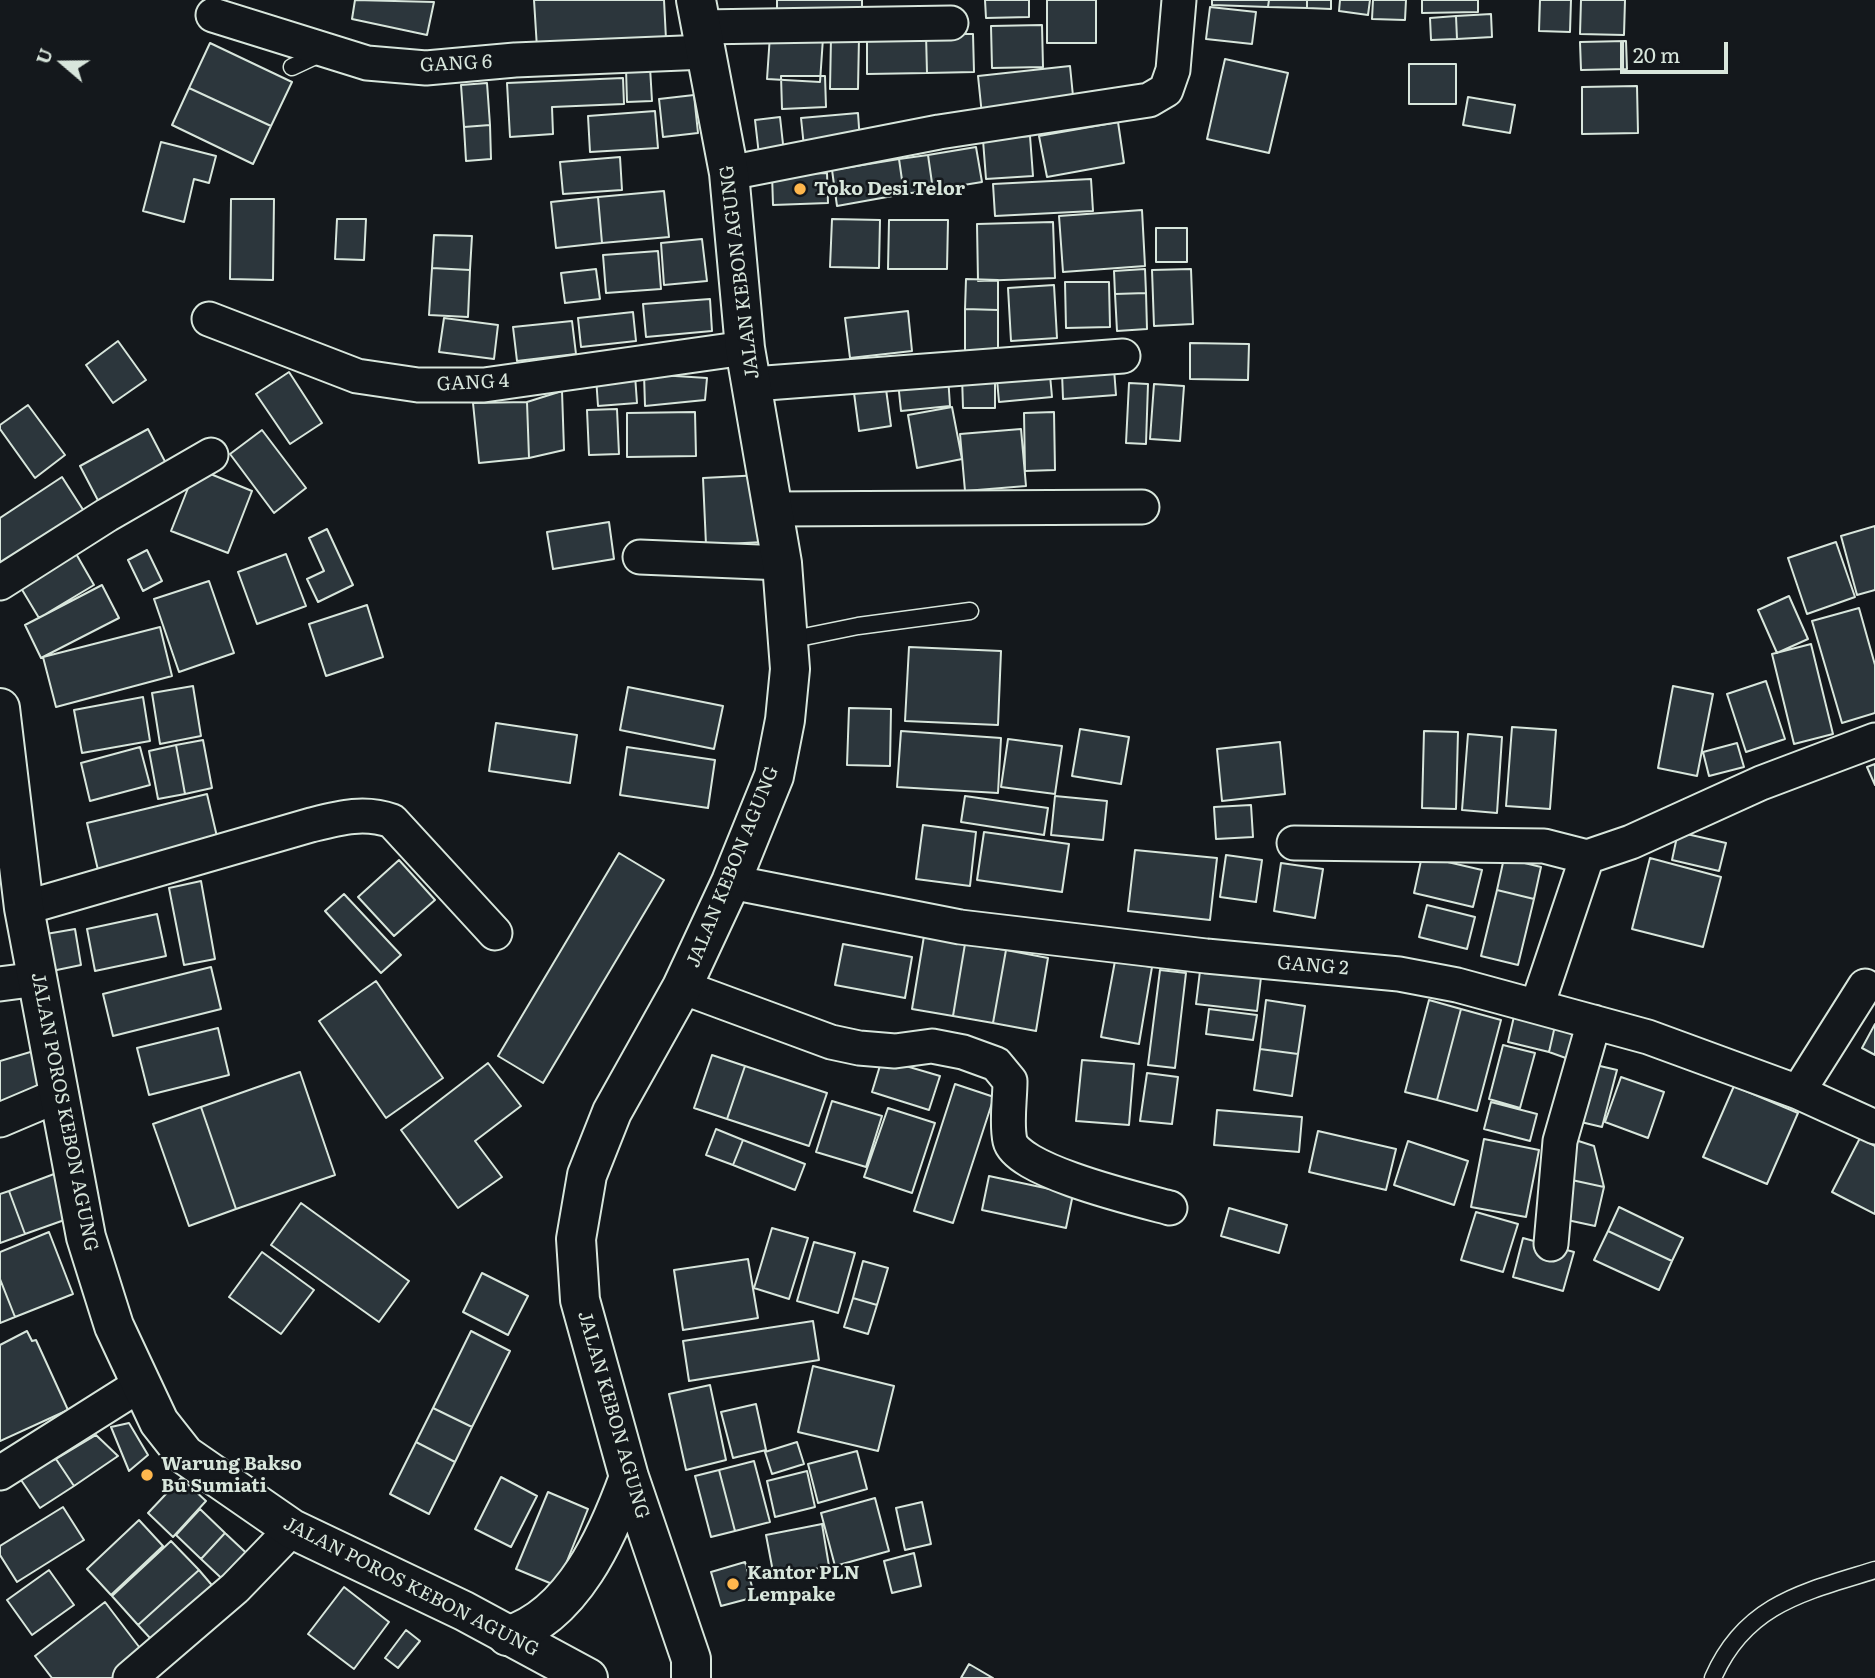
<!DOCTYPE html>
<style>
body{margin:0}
#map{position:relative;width:1875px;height:1678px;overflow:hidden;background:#14181c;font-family:Literata,serif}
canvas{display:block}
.north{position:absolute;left:28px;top:28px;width:70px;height:70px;-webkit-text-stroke:5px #14181c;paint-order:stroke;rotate:290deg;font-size:19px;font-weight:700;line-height:28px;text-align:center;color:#d8e6dc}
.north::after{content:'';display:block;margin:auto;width:24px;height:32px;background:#d8e6dc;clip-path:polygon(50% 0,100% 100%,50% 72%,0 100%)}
.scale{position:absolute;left:1620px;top:42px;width:108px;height:32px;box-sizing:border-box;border:4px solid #d8e6dc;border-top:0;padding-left:9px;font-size:21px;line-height:24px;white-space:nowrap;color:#d8e6dc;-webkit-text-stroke:5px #14181c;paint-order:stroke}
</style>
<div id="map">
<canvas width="1875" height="1678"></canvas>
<div class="north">U</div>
<div class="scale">20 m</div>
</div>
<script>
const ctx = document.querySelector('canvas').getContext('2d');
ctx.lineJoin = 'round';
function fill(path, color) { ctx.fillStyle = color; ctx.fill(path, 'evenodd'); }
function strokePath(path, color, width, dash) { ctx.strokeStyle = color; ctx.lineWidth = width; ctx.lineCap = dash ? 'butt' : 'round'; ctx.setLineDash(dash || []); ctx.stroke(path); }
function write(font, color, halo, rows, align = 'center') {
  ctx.font = font + ' Literata,serif'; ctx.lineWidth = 5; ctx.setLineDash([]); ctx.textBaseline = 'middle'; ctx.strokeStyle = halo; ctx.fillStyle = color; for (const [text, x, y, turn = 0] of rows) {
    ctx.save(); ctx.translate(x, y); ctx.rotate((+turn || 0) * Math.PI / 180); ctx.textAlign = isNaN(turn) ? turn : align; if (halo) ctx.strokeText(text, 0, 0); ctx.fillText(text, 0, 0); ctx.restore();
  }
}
const building = new Path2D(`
 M355 0 434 2 427 35 352 19Z
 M534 0H664L666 39 537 48Z
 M777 0H862V19L777 18Z
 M985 0H1029V17L986 18Z
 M1047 0H1096V43H1047Z
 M1212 0H1269L1268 7 1212 5Z
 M1269 0H1307V8L1268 7Z
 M1307 0H1331V9L1307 8Z
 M1340 0H1370L1368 15 1339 11Z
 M1373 0H1406L1405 20 1372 19Z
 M1422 0H1478V12L1422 13Z
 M1540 0H1571L1570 32 1539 31Z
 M1581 0H1625L1624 35 1580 34Z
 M1210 7 1256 12 1252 44 1206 39Z
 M1491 14 1492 37 1457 39 1456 16Z
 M1456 16 1457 39 1431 40 1430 18Z
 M1042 25 1043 67 992 68 991 26Z
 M926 34 927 73 867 74V35Z
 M926 34H973L974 72 927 73Z
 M770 35 823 38 820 82 767 79Z
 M831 37H859L858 89H830Z
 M1626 41 1627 69 1581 70 1580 42Z
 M210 43 292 82 271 126 189 88Z
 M1225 59 1288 73 1269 153 1207 139Z
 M1409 64H1456V104H1409Z
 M1070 66 1074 106 982 115 978 76Z
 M650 67 652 101 627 102 626 68Z
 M781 76H825L826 107 782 109Z
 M623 78 624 104 552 107 553 134 510 137 507 83Z
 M487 83 490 125 464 127 461 85Z
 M1637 86 1638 133 1582 134V87Z
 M189 88 271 126 253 164 172 125Z
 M694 95 698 133 663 137 659 99Z
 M1468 97 1515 105 1510 133 1463 125Z
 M655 111 658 148 590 152 588 116Z
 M858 113 860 142 804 147 801 118Z
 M780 117 784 153 759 155 755 120Z
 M1118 122 1124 163 1047 177 1039 136Z
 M490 125 491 159 466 161 464 127Z
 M1030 136 1033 176 986 179 983 140Z
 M161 142 216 156 209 183 194 179 184 222 143 211Z
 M976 147 982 182 933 190 928 155Z
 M928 155 933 190 904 194 899 159Z
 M620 157 622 190 563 194 560 162Z
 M899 159 904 194 837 206 832 170Z
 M827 173 828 203 773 205 772 174Z
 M1091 179 1093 211 995 216 993 184Z
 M664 191 669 237 602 243 598 197Z
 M598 197 602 243 556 248 551 202Z
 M231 199H274L273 280 230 279Z
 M1142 210 1145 266 1063 272 1059 216Z
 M337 219H366L364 260 335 259Z
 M832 219 880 220 879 268 830 267Z
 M889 220H948L947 269H888Z
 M1053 222 1055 278 978 281 977 224Z
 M1156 228H1187V262H1156Z
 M434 235 472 236 470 270 432 268Z
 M702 239 707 281 664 285 661 243Z
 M658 251 661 289 606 293 603 255Z
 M432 268 470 270 468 317 429 315Z
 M596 269 600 299 565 303 561 273Z
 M1145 269 1146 293 1115 294 1114 271Z
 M1191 269 1193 324 1154 326 1152 270Z
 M966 279 998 280V310L965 309Z
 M1065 282H1109L1110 327 1066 328Z
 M1054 285 1057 338 1011 341 1008 288Z
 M1146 293 1147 329 1117 331 1115 294Z
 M710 299 712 331 646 337 643 304Z
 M965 309 998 310V360H965Z
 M908 311 912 351 850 358 845 318Z
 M633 312 636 341 581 347 578 318Z
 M444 318 498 325 494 359 439 352Z
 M572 321 576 354 517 361 513 327Z
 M118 341 146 380 113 403 86 365Z
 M1190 343 1249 344 1248 380 1190 379Z
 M1049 364 1052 397 999 402 996 368Z
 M1114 369 1116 395 1063 399 1062 373Z
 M289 372 322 423 290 444 256 394Z
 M644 374 707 378 705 400 645 406Z
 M635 375 637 403 598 406 596 377Z
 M948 376 950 406 901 411 898 382Z
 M962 376H995V408H963Z
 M1129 383 1148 384 1146 444 1126 443Z
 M1154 384 1184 386 1180 441 1150 439Z
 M886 389 891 426 859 431 854 393Z
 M562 391 564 450 529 458 527 402Z
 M527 402 529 458 479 463 473 403Z
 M28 405 65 455 35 478 0 429V425Z
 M952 407 962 459 917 468 908 415Z
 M617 409 619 454 589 455 587 410Z
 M695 412 696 456 627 457V413Z
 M1054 412 1055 470 1025 471 1024 413Z
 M148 429 171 473 103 510 80 466Z
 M1021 429 1026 486 965 491 960 434Z
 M262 430 306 488 274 513 230 454Z
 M196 468 252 491 228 553 171 531Z
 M761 475 764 542 706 545 703 478Z
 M62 477 89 519 0 577V518Z
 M609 522 614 559 553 569 547 532Z
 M1875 526V590L1857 595 1841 536Z
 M327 529 353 585 318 602 307 579 324 571 309 538Z
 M1836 542 1855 597 1807 614 1788 558Z
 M71 545 94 585 39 618 15 578Z
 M147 550 162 581 143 591 128 560Z
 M286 554 306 606 257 624 238 572Z
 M209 581 234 653 179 672 154 599Z
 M102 585 119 618 41 658 25 625Z
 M1789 596 1808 639 1777 653 1758 610Z
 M367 605 383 657 326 676 309 624Z
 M1859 608 1875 665V713L1842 723 1812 621Z
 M160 627 172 676 56 707 43 657Z
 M1811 644 1833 734 1794 744 1772 654Z
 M909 647 1001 651 998 725 905 721Z
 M1766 681 1785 739 1746 752 1727 694Z
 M193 686 201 736 160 744 152 693Z
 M1673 686 1713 694 1697 776 1658 768Z
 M628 687 723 706 714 749 620 730Z
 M143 697 150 741 82 753 74 710Z
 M849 708 891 709 890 766 847 765Z
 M496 723 577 735 570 783 489 771Z
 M1512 727 1556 730 1550 809 1506 806Z
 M1080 729 1129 737 1121 784 1072 776Z
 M901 731 1001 738 998 793 897 787Z
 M1424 731 1458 732 1456 809 1422 808Z
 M1468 734 1502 737 1497 813 1462 810Z
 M1008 739 1062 746 1055 794 1001 787Z
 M203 740 212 788 185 794 176 745Z
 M1280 742 1285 794 1222 801 1217 749Z
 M1737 743 1744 767 1709 776 1703 752Z
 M176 745 185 794 158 799 149 751Z
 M140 747 150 785 90 801 81 763Z
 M627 747 715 760 708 808 620 795Z
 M1875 764V785L1867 767Z
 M207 794 218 841 98 870 87 823Z
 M965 796 1048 808 1044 835 961 822Z
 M1055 796 1107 801 1103 840 1051 835Z
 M1251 805 1253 837 1216 839 1214 807Z
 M923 825 976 832 970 886 916 879Z
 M984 832 1069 844 1062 892 977 880Z
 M1678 832 1726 843 1719 871 1672 860Z
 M1135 850 1217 858 1210 920 1128 911Z
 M619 853 664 880 543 1083 498 1056Z
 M1226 855 1262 860 1256 902 1220 897Z
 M1422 856 1482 870 1473 907 1414 893Z
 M1504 858 1541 867 1534 899 1497 890Z
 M1650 858 1721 877 1703 947 1632 929Z
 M399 860 435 900 394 936 358 897Z
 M1281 863 1323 869 1315 918 1274 911Z
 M201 881 215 959 184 965 169 888Z
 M1497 890 1534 899 1518 965 1481 956Z
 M344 894 401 955 381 973 325 911Z
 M1427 905 1475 917 1467 949 1419 937Z
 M157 914 166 956 95 971 87 929Z
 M75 929 81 965 52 971 46 934Z
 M924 936 965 944 953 1016 912 1009Z
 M843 944 912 957 905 998 835 985Z
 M965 944 1006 950 993 1023 953 1016Z
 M1006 950 1048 958 1036 1031 993 1023Z
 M1115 961 1152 967 1139 1044 1101 1037Z
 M1201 963 1262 969 1257 1011 1196 1004Z
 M211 967 221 1009 113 1036 103 994Z
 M1160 970 1186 973 1175 1068 1148 1065Z
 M376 981 443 1078 386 1118 319 1021Z
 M1266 1000 1305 1006 1298 1054 1260 1049Z
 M1429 1000 1461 1009 1437 1100 1405 1092Z
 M1516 1008 1557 1017 1549 1052 1508 1042Z
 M1209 1009 1257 1015 1253 1040 1206 1034Z
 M1461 1009 1501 1020 1477 1111 1437 1100Z
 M1557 1017 1587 1026 1577 1062 1549 1052Z
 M1875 1024V1055L1862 1048Z
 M218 1028 229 1075 149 1095 137 1048Z
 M1503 1045 1535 1053 1520 1108 1489 1099Z
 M1260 1049 1298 1054 1292 1096 1254 1090Z
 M37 1050 50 1094 0 1109V1061Z
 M712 1055 745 1066 727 1119 694 1108Z
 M882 1059 940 1076 929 1110 872 1092Z
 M1082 1060 1134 1064 1129 1125 1076 1121Z
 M1583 1062 1617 1070 1602 1127 1568 1119Z
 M488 1063 521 1106 475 1141 502 1177 458 1208 401 1130Z
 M745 1066 827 1093 809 1146 727 1119Z
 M300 1072 335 1175 236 1209 201 1107Z
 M1147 1073 1178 1077 1172 1124 1140 1121Z
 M1621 1077 1664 1092 1648 1138 1605 1122Z
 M955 1084 994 1097 953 1223 914 1211Z
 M1734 1086 1798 1113 1767 1184 1703 1157Z
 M832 1101 882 1116 866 1167 816 1152Z
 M1491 1102 1537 1114 1530 1141 1484 1129Z
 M201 1107 236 1209 189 1226 153 1124Z
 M888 1108 935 1123 912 1193 864 1177Z
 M1217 1110 1302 1117 1299 1152 1214 1145Z
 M716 1129 743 1140 733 1165 706 1155Z
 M1318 1131 1396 1149 1386 1190 1309 1172Z
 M1566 1137 1594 1146 1604 1187 1567 1179Z
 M1860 1138 1875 1146V1214L1832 1192Z
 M1484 1139 1539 1150 1526 1217 1471 1207Z
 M743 1140 805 1164 795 1190 733 1165Z
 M1408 1141 1468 1161 1454 1205 1394 1185Z
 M54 1174 70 1218 25 1234 9 1191Z
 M989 1176 1073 1194 1066 1228 982 1210Z
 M1567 1179 1604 1187 1595 1226 1558 1218Z
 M9 1191 25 1234 0 1243V1194Z
 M301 1203 409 1281 379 1322 271 1245Z
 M1619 1207 1683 1238 1672 1261 1608 1231Z
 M1229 1208 1287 1225 1279 1253 1221 1236Z
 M1476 1212 1518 1224 1503 1272 1461 1260Z
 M772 1228 808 1238 789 1299 754 1288Z
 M1608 1231 1672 1261 1659 1290 1594 1260Z
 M49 1232 73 1294 15 1317 0 1279V1252Z
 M1523 1238 1574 1252 1563 1291 1513 1277Z
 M814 1242 855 1253 838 1313 797 1301Z
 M262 1252 314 1290 281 1334 229 1297Z
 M748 1259 758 1318 683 1330 674 1270Z
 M863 1261 888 1268 877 1305 853 1298Z
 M482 1273 528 1296 508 1335 463 1312Z
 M0 1279 15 1317 0 1323Z
 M853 1298 877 1305 868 1334 844 1327Z
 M813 1321 819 1360 689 1381 683 1341Z
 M27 1331 32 1341 36 1340 68 1410 0 1441V1345Z
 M471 1331 510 1351 472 1427 433 1408Z
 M813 1366 894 1386 878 1451 798 1432Z
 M710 1385 726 1460 686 1470 669 1394Z
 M756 1404 766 1450 733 1458 721 1412Z
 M433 1408 472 1427 455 1462 416 1442Z
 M129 1423 148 1455 129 1471 111 1427Z
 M96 1435 118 1456 74 1486 56 1459Z
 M416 1442 455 1462 429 1514 390 1494Z
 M797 1442 804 1464 772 1474 765 1452Z
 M857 1451 867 1489 818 1503 808 1464Z
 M56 1459 74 1486 40 1508 17 1474Z
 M754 1461 770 1522 735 1531 719 1470Z
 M719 1470 735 1531 711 1537 695 1476Z
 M807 1471 815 1507 775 1517 767 1481Z
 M501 1477 537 1496 511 1547 475 1529Z
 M181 1478 206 1501 173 1537 148 1513Z
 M548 1492 588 1509 557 1586 516 1569Z
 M875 1498 889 1551 835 1566 821 1513Z
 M922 1502 931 1544 905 1550 896 1508Z
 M63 1507 84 1540 17 1582 0 1555V1546Z
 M200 1509 225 1533 201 1559 176 1535Z
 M139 1520 163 1546 111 1595 87 1569Z
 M822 1524 829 1566 774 1577 766 1535Z
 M225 1533 257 1563 233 1589 201 1559Z
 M171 1541 199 1570 138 1625 112 1596Z
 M914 1553 921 1586 892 1593 884 1561Z
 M745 1562 755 1597 721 1606 711 1572Z
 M49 1570 74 1605 32 1635 7 1600Z
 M199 1570 222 1597 162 1651 138 1625Z
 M344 1587 389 1622 354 1669 308 1634Z
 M105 1602 149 1660 126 1678H52L35 1656Z
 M406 1630 420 1641 398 1668 385 1658Z
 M969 1664 993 1678H961Z`);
const lane = new Path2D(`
 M292 67 324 52
 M789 640 858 626 970 611
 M1713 1678C1745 1604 1804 1592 1875 1570`);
const street = new Path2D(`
 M213 15 367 63 426 68 515 60 706 52
 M701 27 951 23
 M729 173 939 132 1149 100 1166 90 1173 70 1179 0
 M209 319 357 376 418 385H484L745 348
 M753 384 1123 356
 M775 509 1142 507
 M640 557 782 563
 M0 583 107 515 211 455
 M1294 843 1544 846 1587 857 1631 842 1761 783 1875 740
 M731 882 960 927 1206 956 1399 974 1457 985 1648 1037 1798 1092 1875 1127
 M24 908 311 825C339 818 364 811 392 821L495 933
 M0 984 38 979
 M682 987 831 1042 859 1048 895 1051 932 1046 963 1052 996 1064 1010 1081C1010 1100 1006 1123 1010 1141 1017 1171 1140 1200 1170 1208
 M1537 1006 1587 857
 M1798 1092 1865 986
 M0 1120 59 1095
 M1551 1244 1560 1141 1594 1022
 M0 1473 141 1384
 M130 1678 235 1588 292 1529`);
const secondary = new Path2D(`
 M0 708 24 908 86 1237 114 1326 159 1422 185 1455 292 1529 464 1611 588 1678`);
const highway = new Path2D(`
 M507 1636C573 1616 608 1535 629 1477
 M691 1678V1659L629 1477 580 1300 576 1239 587 1175 612 1112 682 987 731 882 774 776 785 720 790 669 782 563 745 348 729 173 696 0`);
const markers = [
 [800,189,7,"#ffb74d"],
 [147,1475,7,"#ffb74d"],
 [733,1584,7,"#ffb74d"]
];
const streetNames = [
 ["GANG 6",456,64,-3],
 ["JALAN KEBON AGUNG",740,272,-97],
 ["GANG 4",473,383,-3],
 ["JALAN KEBON AGUNG",733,867,-68],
 ["GANG 2",1313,966,5],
 ["JALAN POROS KEBON AGUNG",64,1112,79],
 ["JALAN KEBON AGUNG",613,1415,74],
 ["JALAN POROS KEBON AGUNG",411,1587,27]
];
const poiNames = [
 ["Toko Desi Telor",814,189],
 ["Warung Bakso",161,1464],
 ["Bu Sumiati",161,1486],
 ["Kantor PLN",747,1573],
 ["Lempake",747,1595]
];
fill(building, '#2c363c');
strokePath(building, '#d8e6dc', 2);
strokePath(lane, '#d8e6dc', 19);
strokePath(street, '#d8e6dc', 37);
strokePath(secondary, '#d8e6dc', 42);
strokePath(highway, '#d8e6dc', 42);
strokePath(lane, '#14181c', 16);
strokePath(street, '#14181c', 33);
strokePath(secondary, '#14181c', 38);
strokePath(highway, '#14181c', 38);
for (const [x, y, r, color] of markers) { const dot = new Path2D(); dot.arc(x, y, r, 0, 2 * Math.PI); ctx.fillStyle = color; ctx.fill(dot); strokePath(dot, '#14181c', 2.5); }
write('19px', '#d8e6dc', '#14181c', streetNames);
write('bold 19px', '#d8e6dc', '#14181c', poiNames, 'left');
</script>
